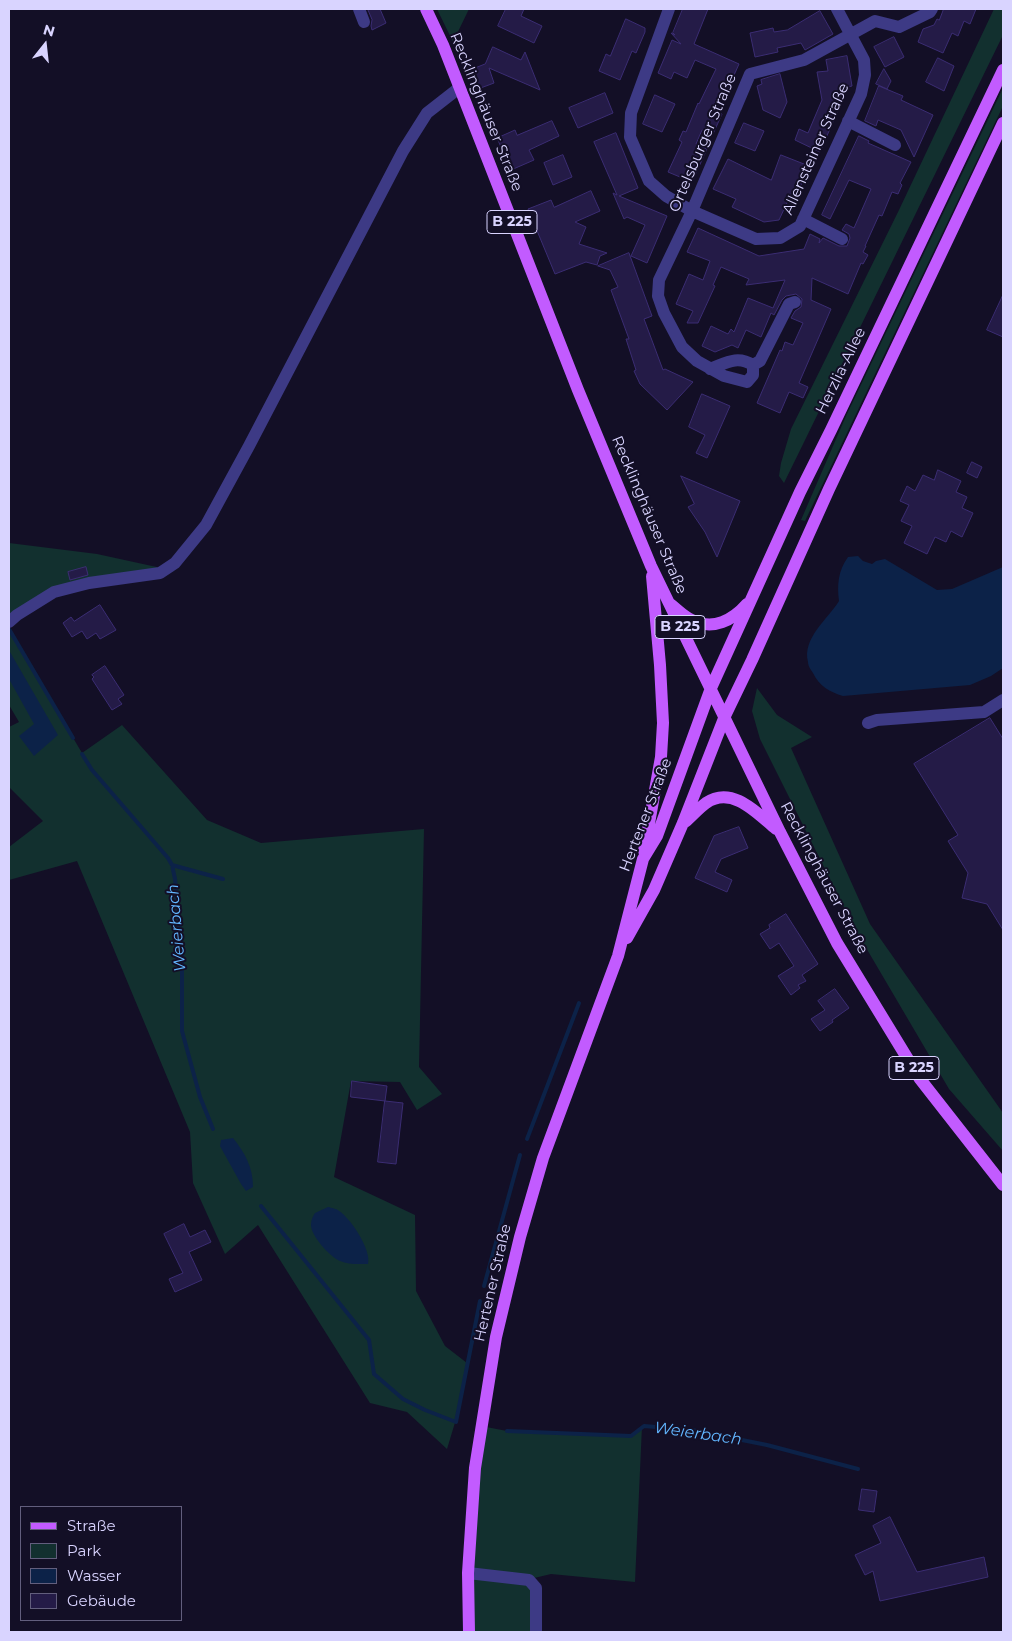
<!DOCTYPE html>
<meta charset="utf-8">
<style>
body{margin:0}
#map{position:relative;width:1012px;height:1641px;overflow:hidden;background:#130f26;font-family:Montserrat,sans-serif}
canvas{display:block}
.frame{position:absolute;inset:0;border:10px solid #d9d4ff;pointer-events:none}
.legend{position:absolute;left:20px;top:1506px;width:162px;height:115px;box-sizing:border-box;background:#130f26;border:1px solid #625e7d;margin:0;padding:6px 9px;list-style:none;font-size:15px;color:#d9d4ff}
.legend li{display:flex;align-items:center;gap:10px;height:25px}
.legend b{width:25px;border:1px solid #625e7d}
.north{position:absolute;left:20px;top:20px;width:50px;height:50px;-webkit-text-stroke:4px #130f26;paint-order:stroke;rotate:16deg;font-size:14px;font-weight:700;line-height:20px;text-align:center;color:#d9d4ff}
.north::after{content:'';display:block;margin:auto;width:18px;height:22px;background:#d9d4ff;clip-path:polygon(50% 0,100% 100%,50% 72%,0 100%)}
</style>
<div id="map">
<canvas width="1012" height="1641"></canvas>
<div class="frame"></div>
<ul class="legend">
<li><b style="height:6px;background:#c25bff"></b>Straße</li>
<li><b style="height:14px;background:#12302f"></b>Park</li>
<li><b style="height:14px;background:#0c2248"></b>Wasser</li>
<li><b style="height:14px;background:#241b47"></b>Gebäude</li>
</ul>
<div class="north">N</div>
</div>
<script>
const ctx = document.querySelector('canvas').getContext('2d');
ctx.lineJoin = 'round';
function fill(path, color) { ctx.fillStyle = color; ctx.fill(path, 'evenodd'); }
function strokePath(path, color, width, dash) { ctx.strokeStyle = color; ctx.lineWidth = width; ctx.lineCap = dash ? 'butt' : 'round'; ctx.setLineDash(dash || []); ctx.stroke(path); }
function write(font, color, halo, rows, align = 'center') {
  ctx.font = font + ' Montserrat,sans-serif'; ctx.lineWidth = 4; ctx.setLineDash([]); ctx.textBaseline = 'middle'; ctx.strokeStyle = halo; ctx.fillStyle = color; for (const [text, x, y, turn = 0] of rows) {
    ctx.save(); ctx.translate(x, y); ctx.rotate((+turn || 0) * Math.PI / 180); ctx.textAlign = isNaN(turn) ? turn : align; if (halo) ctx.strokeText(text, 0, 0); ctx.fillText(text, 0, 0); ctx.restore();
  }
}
const green = new Path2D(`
 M437 9H469L453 42Z
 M994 9H1003V35L784 483 779 476 781 463 791 429 899 210Z
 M1003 88V106L805 521 801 520 846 416Z
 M9 543 97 554 175 571 54 592 9 628Z
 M9 629 82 753 122 725 207 820 261 843 424 829 419 1067 442 1094 417 1110 400 1082 351 1081 334 1177 415 1215 416 1291 445 1346 467 1363 457 1416 447 1449 407 1412 370 1403 258 1225 225 1254 193 1183 190 1132 77 861 9 880V847L43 821 9 787V727L19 722 9 705Z
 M757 688 777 715 812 737 791 748 870 924 1003 1113V1151L949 1089 855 929 760 739 752 711Z
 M481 1426 507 1431 631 1436 642 1426 635 1582 551 1574 530 1579 536 1632H469Z`);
const water = new Path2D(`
 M858 556 863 561 872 564 876 561 885 559 937 590 952 589 1003 567V668L991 676 970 685 843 696C830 692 819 686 813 673 811 670 808 666 808 662 802 638 828 619 839 601 837 585 838 571 848 557Z
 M9 652H10L58 735 34 756 19 736 34 724 9 679Z
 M233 1138C245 1153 253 1167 253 1187L246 1191 241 1184 220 1146 221 1140Z
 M328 1207C329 1207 335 1209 336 1209 349 1215 372 1250 368 1264 358 1264 349 1265 340 1261 330 1257 310 1235 311 1224 311 1220 313 1216 315 1213Z`);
const stream = new Path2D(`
 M9 629 73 738
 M82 754 92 770 168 858 172 865 175 879 182 956V1031L200 1097 213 1129
 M172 865 223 879
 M527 1139 579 1003
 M261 1206 369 1340 374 1374 403 1399 425 1410 456 1422 480 1301
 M484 1286 520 1155
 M507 1431 631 1436 644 1426 692 1430 767 1445 858 1469`);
const building = new Path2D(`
 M368 9H380L386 23 372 30 371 26 372 20Z
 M506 9H524L521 16 542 26 534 43 498 26Z
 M683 9H708L694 44 739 64 726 93 720 91 712 109 722 114 713 134 702 130 696 144 707 149 692 182 668 172 682 142 679 140 683 131 686 132 698 103 699 104 716 69 695 60 687 78 674 72 671 79 658 73 672 40 681 44 671 33 675 35 673 33Z
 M944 9H976L970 24 964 21 958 36 952 33 943 53 918 42 923 29 934 25 937 19 939 20Z
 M820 11 833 34 805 50 801 43 777 48 778 52 755 57 750 33 773 28 774 32 787 30Z
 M626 19 645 28V32L636 53 632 51 620 80 599 71 606 54 610 56Z
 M894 37 904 57 885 67 874 47Z
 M493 47 521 60 525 52 540 90 489 68 494 83 478 89 470 70 485 64Z
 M847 56 852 86 848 87 820 152 795 140 799 129 808 133 822 100 817 72 828 71 826 60Z
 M938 58 954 66 944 91 926 82Z
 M884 69 891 81 887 89 876 84Z
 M780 74 787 102 780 118 763 110 757 86 762 84 761 80Z
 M879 86 903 96 901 100 933 115 914 157 901 130 878 120 876 126 865 121Z
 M605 93 613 113 578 128 569 108Z
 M655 95 675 104 662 132 643 124Z
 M552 121 559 136 529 150 534 160 511 170 497 138 515 130 517 135Z
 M744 123 764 131 755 151 735 143Z
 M616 133 638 188 619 196 667 216 647 263 631 256 645 225 627 217 624 219 613 193 617 195 594 142Z
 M859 136 869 141 868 143 911 162 900 183 902 185 898 194 892 192 882 216 879 215 865 246H866L863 252 868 255 863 264 861 263 848 294 812 278 811 300 831 309 799 383 808 387 803 398 789 392 780 413 757 403 780 350 782 351 785 342 793 345 803 323 791 318 795 311 801 307 802 299 796 294 786 296 782 300 774 315 771 313 761 337 746 330 738 348 732 345 715 352 702 346 711 326 728 334 731 329 734 332 748 298 773 308 785 280 746 285 749 279 721 267 713 285 715 286 698 323H687L693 311 676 304 689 274 703 280 710 261 687 252 698 228 759 256 804 249 810 234 820 239 819 243 823 238 839 246H847L850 238 849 234 842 230 846 224 854 228 871 189 849 180 830 219 822 215Z
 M563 155 572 177 553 185 544 163Z
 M781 155 809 166 797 195 792 192 779 220 764 222 732 207 736 199 713 189 728 159 771 180Z
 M591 191 600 211 575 222 586 227 579 244 607 253 600 256 597 265 586 262 555 274 528 209 551 200 554 207Z
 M629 253 652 316 644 319 663 370 665 369 693 382 667 410 640 384 634 371 636 370 626 339H629L611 290 618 287 610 270 598 266Z
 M1003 295V337L987 330Z
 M702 394 730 406 707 458 696 453 705 435 689 427Z
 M972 462 982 467 977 478 967 473Z
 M938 470 961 481 956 492 967 497 962 508 973 513 962 537 951 531 946 542 935 537 927 554 904 543 912 526 901 521 909 505 900 501 907 486 915 491 923 475 934 480Z
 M681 476 740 501 717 557 705 532 688 507 694 504Z
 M86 567 88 575 70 580 68 572Z
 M100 605 116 630 100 639 96 633 87 639 82 631 72 637 63 623 71 617 74 621Z
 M105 666 124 695 118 699 122 704 112 710 92 679 94 677 92 675Z
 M990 718 1003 739V930L987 904 962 898 968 873 948 841 958 835 914 764Z
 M739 827 748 848 721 859 715 872 732 880 727 892 695 878 714 836Z
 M786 914 818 964 802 975 806 981 798 985 800 988 791 995 778 976 794 966 779 943 770 949 760 934 770 928 769 925Z
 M835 989 849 1008 832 1020 833 1022 820 1031 811 1019 825 1010 818 1001Z
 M352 1081 387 1086 385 1101 351 1097Z
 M385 1101 403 1103 396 1164 378 1162Z
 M184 1224 190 1237 205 1230 211 1242 189 1252 202 1280 175 1292 169 1279 183 1273 164 1234Z
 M862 1489 877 1491 874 1512 859 1510Z
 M890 1517 917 1572 984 1557 988 1577 880 1601 873 1571 865 1575 855 1555 881 1543 873 1526Z`);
const minor = new Path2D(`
 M359 9 364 22
 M669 9 631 113 630 137 649 181 666 196 692 211 756 239 780 238 800 226 861 94 865 75 864 60 837 9
 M848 121 895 145
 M803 219 842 239
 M753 365 760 361 789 304 795 302
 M710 369C726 363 737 355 753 365V375L747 382 724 376 697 361 682 347 664 313 658 296 659 280 692 211 750 74 804 60 875 21 899 27 930 12 932 9
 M9 622 17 615 54 592 89 583 160 573 175 563 206 525 249 446 403 151 427 113 459 88
 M868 723 877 720 984 712 1003 700
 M468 1573 529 1580 536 1588V1632`);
const major = new Path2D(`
 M426 9 443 45 578 390 651 566 780 832 837 943 920 1079 1003 1185
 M670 604C677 609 684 617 692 620 713 631 733 620 747 604
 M685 822C692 816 698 809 706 803 732 785 757 813 776 829
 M644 851 661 757 663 723 660 665 652 576
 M627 938 654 890 683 823 725 716 752 660 829 489 1003 123
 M469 1632 468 1573 475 1468 496 1337 520 1237 543 1158 618 956 643 859 657 836 711 688 800 492 831 430 1003 70`);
const shields = [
 [512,222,50],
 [680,627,50],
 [914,1068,50]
];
const shieldNames = [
 ["B 225",512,222],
 ["B 225",680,627],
 ["B 225",914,1068]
];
const streetNames = [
 ["Recklinghäuser Straße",486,112,68],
 ["Ortelsburger Straße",703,143,-67],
 ["Allensteiner Straße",816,149,-66],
 ["Herzlia-Allee",841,371,-64],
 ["Recklinghäuser Straße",649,515,67],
 ["Hertener Straße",646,815,-69],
 ["Recklinghäuser Straße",824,878,62],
 ["Hertener Straße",493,1283,-77]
];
const waterNames = [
 ["Weierbach",177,928,-95],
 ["Weierbach",698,1434,8]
];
fill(green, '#12302f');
fill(water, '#0c2248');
strokePath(stream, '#0c2248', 4);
fill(building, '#241b47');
strokePath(building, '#3b2d73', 1);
strokePath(minor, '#3d3a85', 12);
strokePath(major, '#c25bff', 12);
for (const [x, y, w] of shields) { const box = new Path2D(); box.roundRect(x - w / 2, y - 11.5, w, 23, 4); ctx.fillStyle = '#130f26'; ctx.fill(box); strokePath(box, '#d9d4ff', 1); }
write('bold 14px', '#d9d4ff', null, shieldNames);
write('15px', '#d9d4ff', '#130f26', streetNames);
write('italic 16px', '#62b6ff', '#130f26', waterNames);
</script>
